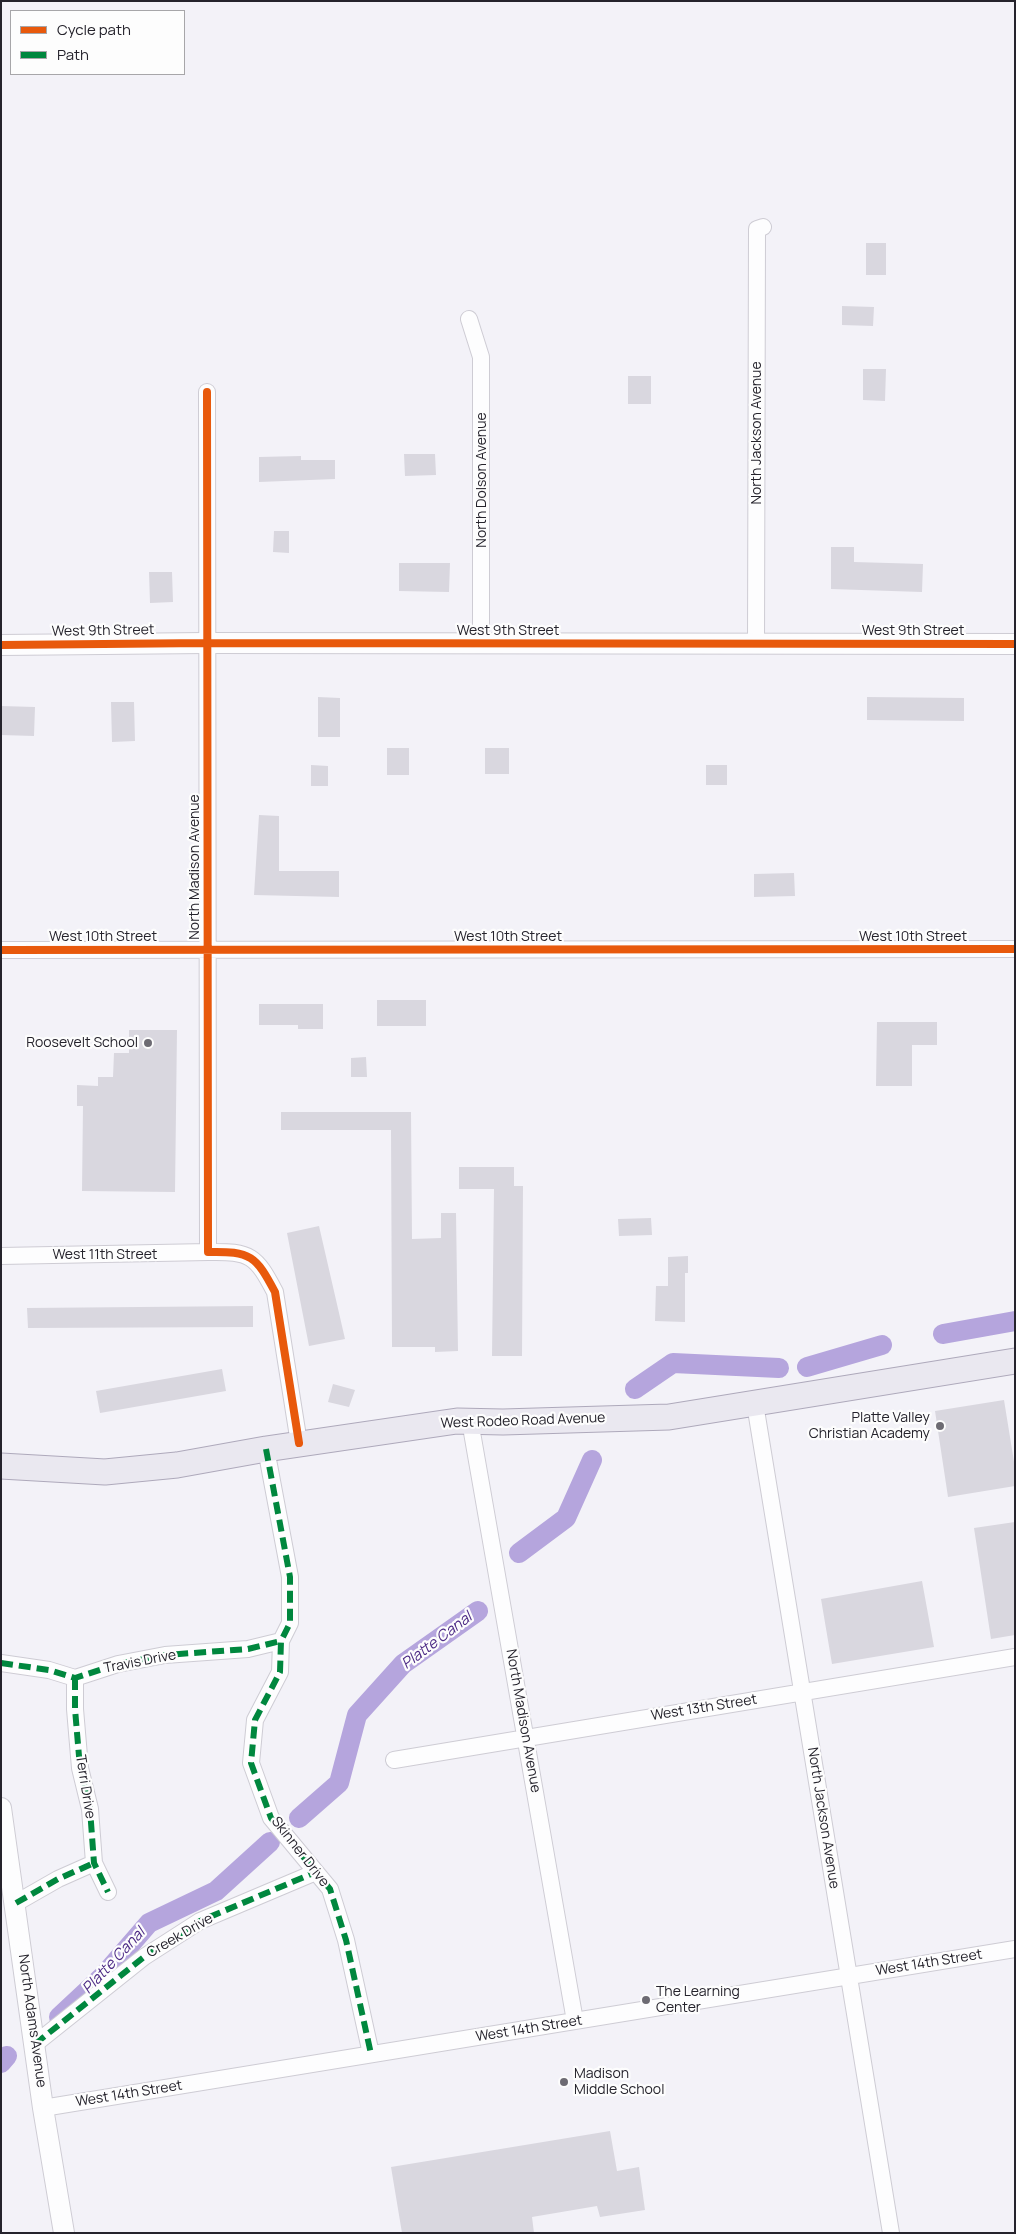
<!DOCTYPE html>
<style>
body{margin:0}
#map{position:relative;width:1016px;height:2234px;overflow:hidden;background:#f3f2f8;font-family:Manrope,sans-serif}
canvas{display:block}
.frame{position:absolute;inset:0;border:2px solid #25232c;pointer-events:none}
.legend{position:absolute;left:10px;top:10px;width:175px;height:65px;box-sizing:border-box;background:#fdfdfd;border:1px solid #a7a6a9;margin:0;padding:6px 9px;list-style:none;font-size:15px;color:#25232c}
.legend li{display:flex;align-items:center;gap:10px;height:25px}
.legend b{width:25px;border:1px solid #a7a6a9}
</style>
<div id="map">
<canvas width="1016" height="2234"></canvas>
<div class="frame"></div>
<ul class="legend">
<li><b style="height:6px;background:#e8590c"></b>Cycle path</li>
<li><b style="height:6px;background:#00873e"></b>Path</li>
</ul>
</div>
<script>
const ctx = document.querySelector('canvas').getContext('2d');
ctx.lineJoin = 'round';
function strokePath(path, color, width, dash) { ctx.strokeStyle = color; ctx.lineWidth = width; ctx.lineCap = dash ? 'butt' : 'round'; ctx.setLineDash(dash || []); ctx.stroke(path); }
function fill(path, color) { ctx.fillStyle = color; ctx.fill(path, 'evenodd'); }
function write(font, color, halo, rows, align = 'center') {
  ctx.font = font + ' Manrope,sans-serif'; ctx.lineWidth = 4.5; ctx.setLineDash([]); ctx.textBaseline = 'middle'; ctx.strokeStyle = halo; ctx.fillStyle = color; for (const [text, x, y, turn = 0] of rows) {
    ctx.save(); ctx.translate(x, y); ctx.rotate((+turn || 0) * Math.PI / 180); ctx.textAlign = isNaN(turn) ? turn : align; if (halo) ctx.strokeText(text, 0, 0); ctx.fillText(text, 0, 0); ctx.restore();
  }
}
const canal = new Path2D(`
 M943 1334 1015 1321
 M807 1367 882 1345
 M635 1389 673 1363 779 1368
 M519 1553 566 1518 592 1460
 M299 1818 339 1783 357 1715 403 1664 478 1611
 M59 2017 104 1975 149 1923 216 1891 270 1842
 M1 2063 7 2056`);
const building = new Path2D(`
 M866 243H886V275H866Z
 M842 306 874 307 873 326 842 325Z
 M863 369H886L885 401 863 400Z
 M628 376H651V404H628Z
 M404 454H435L436 475 405 476Z
 M301 456V460H335V479L259 482V457Z
 M274 531H289V553L273 552Z
 M831 547H854V562L923 564 922 592 831 589Z
 M399 563H450L449 592 399 591Z
 M149 572H172L173 602 150 603Z
 M318 697 340 698V737H318Z
 M867 697 964 698V721L867 720Z
 M111 702H134L135 741 112 742Z
 M1 706 35 707 34 736 1 735Z
 M387 748H409V775H387Z
 M485 748H509V774H485Z
 M311 765 328 766V786H311Z
 M706 765H727V785H706Z
 M259 815 279 816V871H339V897L254 895Z
 M794 873 795 896 754 897V874Z
 M377 1000H426V1026H377Z
 M259 1004H323V1029H298V1025H259Z
 M877 1022H937V1045H912V1086H876Z
 M129 1030H177L175 1192 82 1191 83 1106H77V1085L98 1086V1077H113L114 1053H129Z
 M366 1057 367 1077H351V1058Z
 M281 1112H411L412 1239 441 1238V1213H456L458 1351 435 1352V1347H392L391 1130H281Z
 M459 1167H514V1186H523L522 1356H492L494 1189H459Z
 M651 1218 652 1235 619 1236 618 1219Z
 M319 1226 345 1339 309 1346 287 1233Z
 M688 1256V1273H685V1322L655 1321 656 1286H668V1257Z
 M253 1306V1327L28 1328 27 1308Z
 M222 1369 226 1391 100 1413 96 1391Z
 M333 1384 355 1390 349 1407 328 1402Z
 M1004 1400 1015 1468V1486L948 1497 935 1411Z
 M1015 1522V1635L991 1639 974 1528Z
 M922 1581 934 1647 832 1664 821 1599Z
 M610 2131 617 2171 639 2167 645 2210 600 2217 597 2206 532 2217 534 2233H402L391 2167Z`);
const minor = new Path2D(`
 M469 319 481 357V643
 M207 392 208 1252C251 1251 256 1256 275 1292L299 1443
 M756 644 757 229 763 227
 M1 950 1015 949
 M1 1256 208 1252
 M755 1404 891 2233
 M470 1421 575 2021
 M266 1449 290 1577V1623L281 1641 280 1672 255 1720 251 1763 271 1818 330 1889 346 1940 371 2054
 M1 1663 49 1670 75 1678 118 1664 165 1655 248 1649 281 1641
 M75 1678V1709L80 1768 90 1809 94 1863 108 1892
 M394 1760 1015 1657
 M16 1903 58 1879 94 1863
 M35 2044 144 1957 200 1921 316 1872
 M43 2108 1015 1949`);
const tertiary = new Path2D(`
 M1 645 206 643 1015 644
 M1 1808 43 2108 64 2233`);
const primary = new Path2D(`
 M1 1466 105 1472 177 1465 266 1449 457 1421 503 1422 669 1417 1015 1361`);
const quiet = new Path2D(`
 M266 1449 290 1577V1623L281 1641 280 1672 255 1720 251 1763 271 1818 330 1889 346 1940 371 2054
 M1 1663 49 1670 75 1678 118 1664 165 1655 248 1649 281 1641
 M75 1678V1709L80 1768 90 1809 94 1863 108 1892
 M16 1903 58 1879 94 1863
 M35 2044 144 1957 200 1921 316 1872`);
const cycleway = new Path2D(`
 M207 392 208 1252C251 1251 256 1256 275 1292L299 1443
 M1 645 206 643 1015 644
 M1 950 1015 949`);
const markers = [
 [148,1043,5,"#6d6b73"],
 [940,1426,5,"#6d6b73"],
 [646,2000,5,"#6d6b73"],
 [564,2082,5,"#6d6b73"]
];
const streetNames = [
 ["North Jackson Avenue",757,433,-90],
 ["North Dolson Avenue",482,480,-90],
 ["West 9th Street",103,631,-1],
 ["West 9th Street",508,631],
 ["West 9th Street",913,631],
 ["North Madison Avenue",195,867,-90],
 ["West 10th Street",103,937],
 ["West 10th Street",508,937],
 ["West 10th Street",913,937],
 ["West 11th Street",105,1255],
 ["West Rodeo Road Avenue",523,1421,-2],
 ["Travis Drive",140,1662,-11],
 ["West 13th Street",704,1708,-9],
 ["North Madison Avenue",523,1721,80],
 ["Terri Drive",85,1787,81],
 ["North Jackson Avenue",823,1818,81],
 ["Skinner Drive",300,1852,52],
 ["Creek Drive",180,1936,-30],
 ["West 14th Street",929,1963,-9],
 ["North Adams Avenue",32,2021,82],
 ["West 14th Street",529,2029,-9],
 ["West 14th Street",129,2094,-9]
];
const poiNames = [
 ["Roosevelt School",138,1043],
 ["Platte Valley",930,1418],
 ["Christian Academy",930,1434],
 ["The Learning",656,1992,"left"],
 ["Center",656,2008,"left"],
 ["Madison",574,2074,"left"],
 ["Middle School",574,2090,"left"]
];
const waterNames = [
 ["Platte Canal",437,1641,-37],
 ["Platte Canal",114,1961,-47]
];
strokePath(canal, '#b5a5dd', 20);
fill(building, '#d9d7df');
strokePath(minor, '#ceccd4', 18);
strokePath(tertiary, '#ceccd4', 22);
strokePath(primary, '#aea9bb', 27);
strokePath(minor, '#fdfdfe', 16);
strokePath(tertiary, '#fdfdfe', 20);
strokePath(primary, '#eae8f0', 25);
strokePath(quiet, '#00873e', 6, [12, 6]);
strokePath(cycleway, '#e8590c', 8);
for (const [x, y, r, color] of markers) { const dot = new Path2D(); dot.arc(x, y, r, 0, 2 * Math.PI); ctx.fillStyle = color; ctx.fill(dot); strokePath(dot, '#fdfdfd', 2); }
write('14px', '#25232c', '#fdfdfd', streetNames);
write('14px', '#25232c', '#fdfdfd', poiNames, 'right');
write('italic 15px', '#4b2984', '#fdfdfd', waterNames);
</script>
